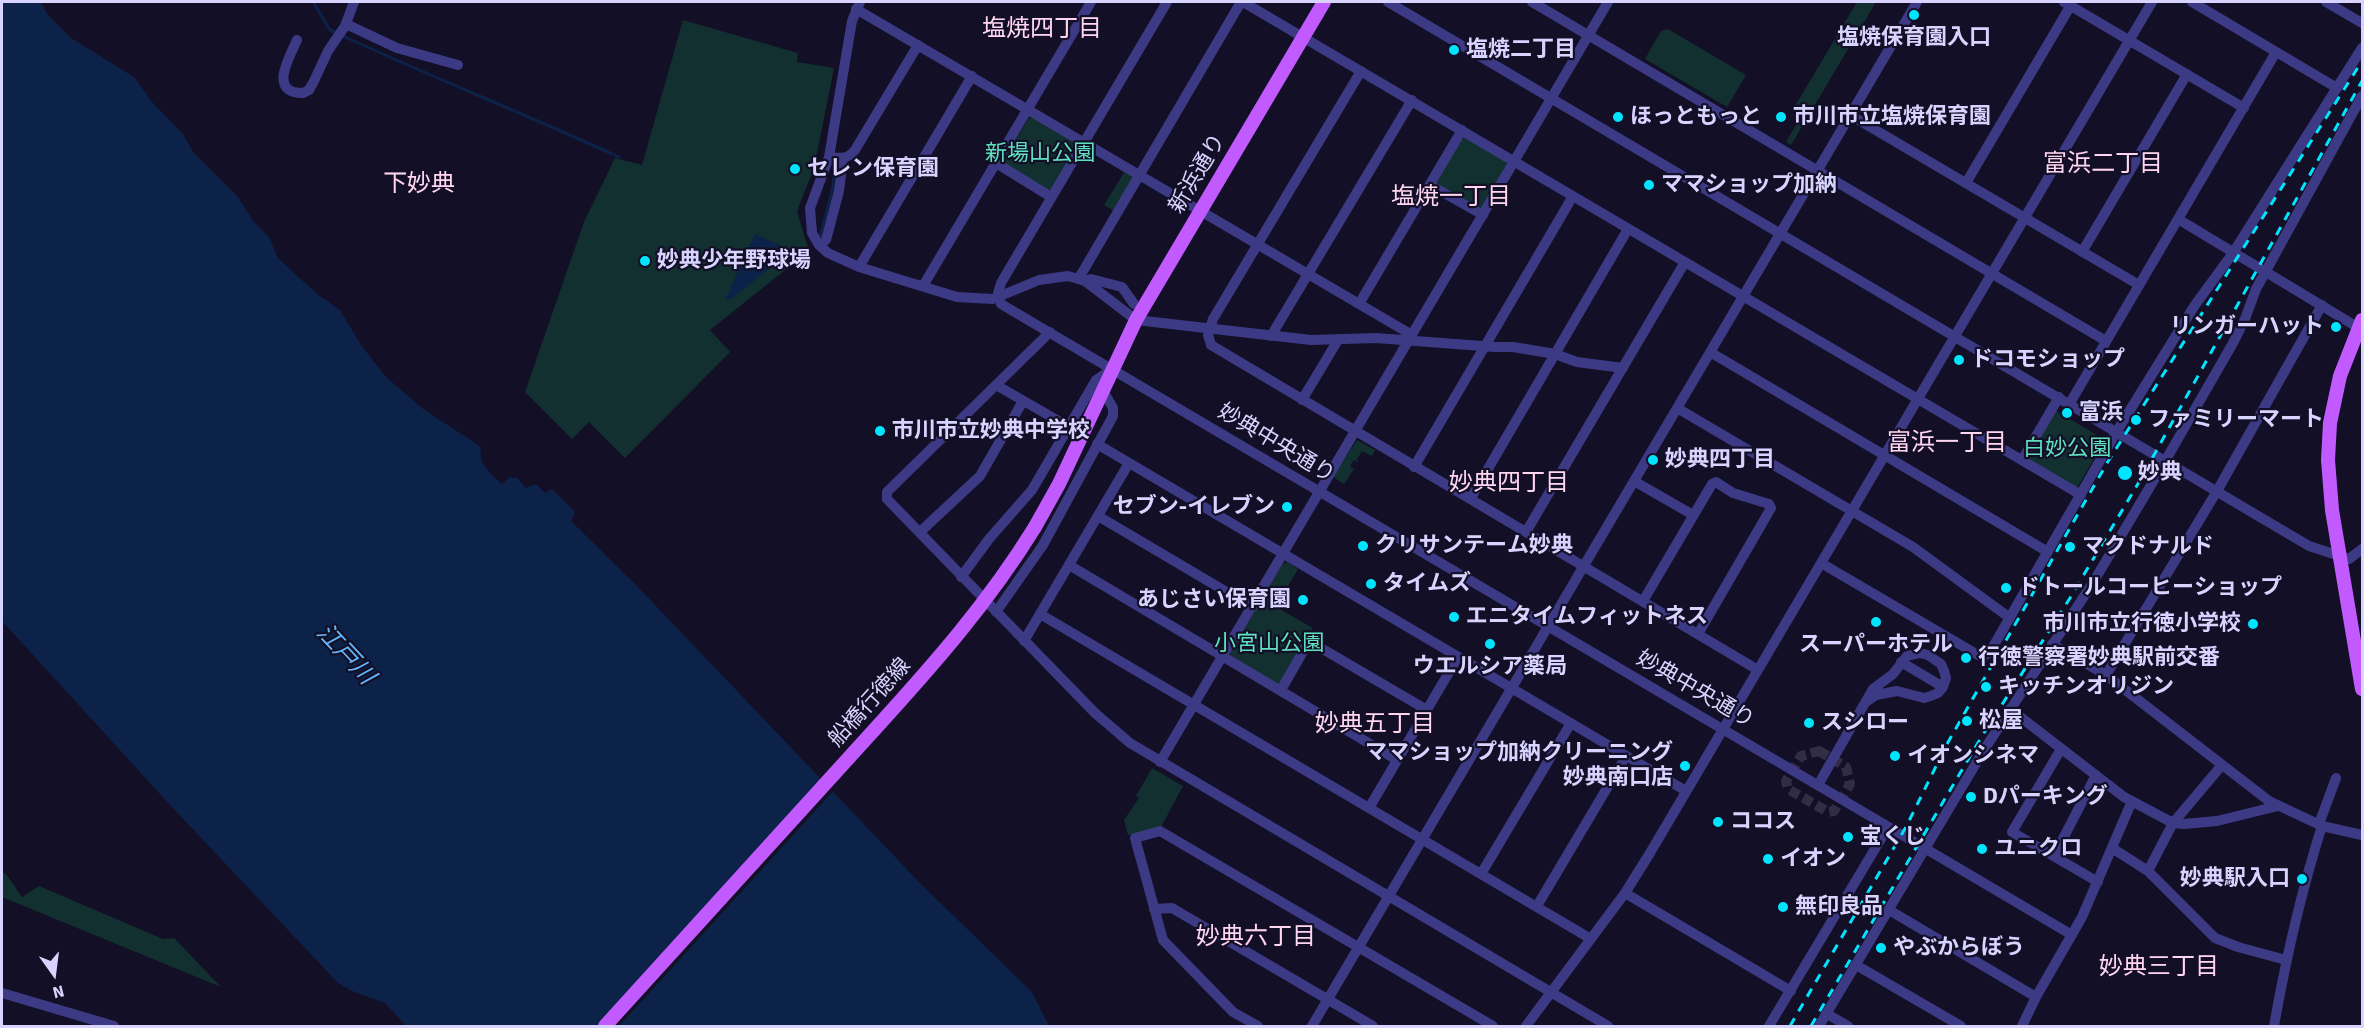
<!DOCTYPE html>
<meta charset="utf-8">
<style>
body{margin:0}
#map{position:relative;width:2364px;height:1028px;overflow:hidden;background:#130f26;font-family:Signika,sans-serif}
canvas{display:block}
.frame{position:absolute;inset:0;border:3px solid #d9d4ff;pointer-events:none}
.north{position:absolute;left:24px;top:944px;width:60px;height:60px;-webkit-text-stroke:4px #130f26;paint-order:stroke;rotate:166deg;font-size:16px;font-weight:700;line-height:24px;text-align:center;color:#d9d4ff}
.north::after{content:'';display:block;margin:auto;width:21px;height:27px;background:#d9d4ff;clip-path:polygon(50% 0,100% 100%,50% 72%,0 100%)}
</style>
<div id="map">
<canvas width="2364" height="1028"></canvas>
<div class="frame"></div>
<div class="north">N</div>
</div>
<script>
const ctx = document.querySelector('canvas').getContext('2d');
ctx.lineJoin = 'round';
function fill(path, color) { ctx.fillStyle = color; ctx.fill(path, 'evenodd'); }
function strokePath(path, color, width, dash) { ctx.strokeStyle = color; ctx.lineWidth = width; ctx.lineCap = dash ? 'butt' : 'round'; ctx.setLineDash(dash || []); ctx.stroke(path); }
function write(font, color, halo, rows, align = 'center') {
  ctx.font = font + ' Signika,"Noto Sans JP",sans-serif'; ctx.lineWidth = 4.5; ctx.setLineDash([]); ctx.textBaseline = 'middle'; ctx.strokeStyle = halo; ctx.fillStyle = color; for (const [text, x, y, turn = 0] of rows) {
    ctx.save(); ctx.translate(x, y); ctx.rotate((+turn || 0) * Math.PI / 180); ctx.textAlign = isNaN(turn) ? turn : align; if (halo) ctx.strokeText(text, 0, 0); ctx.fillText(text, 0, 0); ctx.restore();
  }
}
const green = new Path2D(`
 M1857 2H1876L1791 145 1786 142 1804 111 1795 106Z
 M683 20 798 53 797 62 834 68 814 168 797 211 809 251 710 330 730 352 625 458 589 422 572 439 525 392 584 222 615 158 642 165Z
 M1668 29 1746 75 1727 107 1645 59 1661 31Z
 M1035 117 1076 142 1078 146 1052 190 1047 192 1005 166 1003 161 1029 118Z
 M1467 138 1505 160 1507 166 1482 209 1437 186 1436 182 1461 139Z
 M1125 171 1133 175 1134 180 1114 211 1104 205Z
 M2055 410 2105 440 2077 488 2029 460 2028 456Z
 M1357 440 1375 450 1372 456 1362 451 1357 459 1358 462 1354 460 1350 466 1354 469 1344 484 1333 477Z
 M1287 562 1298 569 1276 607 1313 628 1281 683 1277 684 1231 656 1230 652 1282 564Z
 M1152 768 1183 786 1161 827 1128 835 1124 820 1139 798 1136 796Z
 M2 872 6 874 22 897 39 886 163 939 174 938 221 987 2 897Z`);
const water = new Path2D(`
 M2 2H41L48 15 71 38 134 77 152 102 183 134 193 152 238 197 254 222 269 237 278 258 317 294 340 310 361 345 385 376 422 408 481 447C478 464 490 473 502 484L510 477 517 478 526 488 536 484 545 493 552 489 575 512 571 521 637 586 920 883 1032 992 1049 1026H406L385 1003 352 991 338 983 170 805 2 621Z
 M755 234 782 246 788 254 730 300 726 298Z`);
const pier = new Path2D(`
 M824 777 835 789 619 1026H598Z`);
const stream = new Path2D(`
 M313 2 330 30 337 33
 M343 36C434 78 527 115 619 157
 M819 241 833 187 835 159`);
const minorTunnel = new Path2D(`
 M1819 751 1846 767 1850 784 1834 811 1828 812 1788 789 1786 781 1801 756Z`);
const minor = new Path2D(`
 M860 2 852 21 829 157 810 208 812 233 819 245 828 253 859 267 957 297 993 299 1039 280 1068 276 1085 281 1136 320 1311 340 1376 338 1495 347H1513L1555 354 1577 362 1623 368
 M1167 2 1001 283 998 293 1001 304 2072 935
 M1243 2 2081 495
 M1388 2 2309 546 2349 559 2362 549
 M1532 2 2106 341
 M2064 2 2244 108
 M2192 2 2337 88
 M2326 2 2362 23
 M856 9 1412 335
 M346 24 397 48 458 65
 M297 40C289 58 268 93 303 93L309 90 314 81 328 51 345 26 354 2
 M1361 71 1213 319 1208 335 1211 345 1758 670
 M1850 115 2139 285
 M829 157C841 158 847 160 855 150L918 45
 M996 163 1051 197
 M1966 183 2071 5
 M1430 185 1483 215
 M2178 219 2362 330
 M826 240 839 191 843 159
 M2082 252 2187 74
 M859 267 972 76
 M1079 278 1241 2
 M1085 281 1091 279 1122 287 1134 304
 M923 286 1091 2
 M1359 304 1462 130
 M1050 332 887 492V499L1095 713 1130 743 1608 1026
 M1271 336 1412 100
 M1710 352 2048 552
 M996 385 1069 427
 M1302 400 1338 340
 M2070 403 2276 52
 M1677 408 1913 547 2010 618
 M1097 444 1686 791
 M2022 460 2059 397
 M1414 467 1573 196
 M1634 481 1693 515
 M1471 498 1628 229
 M1098 516 1252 607
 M920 532 980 476 1023 401
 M1526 532 1685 262
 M1821 563 1978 655 1984 656 1990 652 2117 431 2195 305 2233 253 2362 48
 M1069 565 1397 760
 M961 577 989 539 1032 490 1096 380 1112 369
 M1643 601 1712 484 1716 482 1733 493 1769 504 1771 508 1698 634
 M996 612 1043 545 1113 416V408L1102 389
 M1040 614 1591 939
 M1024 641 1129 463
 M2052 644 2106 675 2269 801 2322 826 2362 835
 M1901 662 1943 687
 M2106 675 2217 491 2322 305
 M1281 690 1309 641 1427 710
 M2010 709 2124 797 2173 823 2184 824 2217 821 2278 806
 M2061 749 2012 832 2098 882
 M1160 762 1608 2
 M1818 785 1873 689 1893 674 1907 656 1920 653 1928 655 1941 664 1944 671 1946 678 1943 687 1938 693 1931 696 1924 698 1897 691 1876 695 1867 701
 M1369 808 1458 657
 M2319 824 2336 778
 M2112 848 2148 871 2215 938 2238 947 2286 960
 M2054 856 2096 775
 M2148 871 2173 823 2222 765
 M1481 874 1571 723
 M1625 893 1791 991
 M1537 906 1626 756
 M1154 909 1172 908 1373 1026
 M1889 910 2036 997
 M1856 965 1961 1026
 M2 993 114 1026
 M1827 1014 1848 1026
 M1258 1026 1233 1012 1163 940 1135 838 1160 831 1493 1026
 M1312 1026 1917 2
 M1526 1026 1625 893 1650 853 2152 2
 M1769 1026 1888 827
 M1819 1026 1984 750 2094 581 2160 470 2233 343 2245 319 2256 289 2362 96
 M2022 1026 2036 997 2082 917 2132 801
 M2274 1026C2286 958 2301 892 2322 826`);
const major = new Path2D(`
 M2362 320 2340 376 2330 423 2328 460 2332 510 2362 689
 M1035 527 1059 484 1136 320 1324 2
 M605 1026 875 729`);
const rail = new Path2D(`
 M1790 1026 1906 827 1947 744 2107 463 2362 61
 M1811 1026 1982 736 2070 598 2139 482 2362 81`);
const majorBridge = new Path2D(`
 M875 729C935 663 988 603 1035 527`);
const markers = [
 [1914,15,6,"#00e5ff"],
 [1454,50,6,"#00e5ff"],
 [1618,117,6,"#00e5ff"],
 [1781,117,6,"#00e5ff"],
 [795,169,6,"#00e5ff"],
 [1649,185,6,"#00e5ff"],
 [645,261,6,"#00e5ff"],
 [2336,327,6,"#00e5ff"],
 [1959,360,6,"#00e5ff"],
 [2067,413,6,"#00e5ff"],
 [2136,420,6,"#00e5ff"],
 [880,431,6,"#00e5ff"],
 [1653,460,6,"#00e5ff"],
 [2125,473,8,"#00e5ff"],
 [1287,507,6,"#00e5ff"],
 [1363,546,6,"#00e5ff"],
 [2070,547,6,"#00e5ff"],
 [1371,584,6,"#00e5ff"],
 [2006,588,6,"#00e5ff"],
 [1303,600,6,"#00e5ff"],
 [1454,617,6,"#00e5ff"],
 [1876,622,6,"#00e5ff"],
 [2253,624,6,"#00e5ff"],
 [1490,644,6,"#00e5ff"],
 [1966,658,6,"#00e5ff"],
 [1986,687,6,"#00e5ff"],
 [1967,721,6,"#00e5ff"],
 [1809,723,6,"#00e5ff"],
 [1895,756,6,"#00e5ff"],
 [1685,766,6,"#00e5ff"],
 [1971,797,6,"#00e5ff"],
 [1718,822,6,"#00e5ff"],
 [1848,837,6,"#00e5ff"],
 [1982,849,6,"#00e5ff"],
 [1768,859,6,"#00e5ff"],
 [2302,879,6,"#00e5ff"],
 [1783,907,6,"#00e5ff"],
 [1881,948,6,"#00e5ff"]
];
const poiNames = [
 ["塩焼保育園入口",1914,38,"center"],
 ["塩焼二丁目",1466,50],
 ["ほっともっと",1630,117],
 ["市川市立塩焼保育園",1793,117],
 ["セレン保育園",807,169],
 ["ママショップ加納",1661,185],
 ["妙典少年野球場",657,261],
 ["リンガーハット",2324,327,"right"],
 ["ドコモショップ",1971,360],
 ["富浜",2079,413],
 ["ファミリーマート",2148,420],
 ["市川市立妙典中学校",892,431],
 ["妙典四丁目",1665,460],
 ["妙典",2138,473],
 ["セブン-イレブン",1275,507,"right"],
 ["クリサンテーム妙典",1375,546],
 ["マクドナルド",2082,547],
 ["タイムズ",1383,584],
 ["ドトールコーヒーショップ",2018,588],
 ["あじさい保育園",1291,600,"right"],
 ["エニタイムフィットネス",1466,617],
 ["市川市立行徳小学校",2241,624,"right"],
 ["スーパーホテル",1876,645,"center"],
 ["行徳警察署妙典駅前交番",1978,658],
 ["ウエルシア薬局",1490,667,"center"],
 ["キッチンオリジン",1998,687],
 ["松屋",1979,721],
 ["スシロー",1821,723],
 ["ママショップ加納クリーニング",1673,753,"right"],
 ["妙典南口店",1673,778,"right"],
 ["イオンシネマ",1907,756],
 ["Dパーキング",1983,797],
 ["ココス",1730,822],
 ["宝くじ",1860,837],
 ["ユニクロ",1994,849],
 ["イオン",1780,859],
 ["妙典駅入口",2290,879,"right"],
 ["無印良品",1795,907],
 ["やぶからぼう",1893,948]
];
const parkNames = [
 ["新場山公園",1040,154],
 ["白妙公園",2067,449],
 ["小宮山公園",1269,644]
];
const streetNames = [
 ["新浜通り",1198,174,-59],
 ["妙典中央通り",1276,444,31],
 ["妙典中央通り",1695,690,30],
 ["船橋行徳線",870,703,-48]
];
const neighbourhoodNames = [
 ["塩焼四丁目",1042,30],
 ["富浜二丁目",2103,165],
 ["下妙典",419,185],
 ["塩焼一丁目",1451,198],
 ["富浜一丁目",1947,444],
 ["妙典四丁目",1509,484],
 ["妙典五丁目",1375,725],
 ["妙典六丁目",1256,938],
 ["妙典三丁目",2159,968]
];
const waterNames = [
 ["江戸川",345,655,47]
];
fill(green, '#12302f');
fill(water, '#0c2248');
fill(pier, '#130f26');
strokePath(stream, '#0c2248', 3);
strokePath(minorTunnel, '#312d47', 10, [10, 5]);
strokePath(minor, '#3d3a85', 10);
strokePath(major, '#c25bff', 14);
strokePath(rail, '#00e5ff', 3, [9, 8]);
strokePath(majorBridge, '#c25bff', 14);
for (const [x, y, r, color] of markers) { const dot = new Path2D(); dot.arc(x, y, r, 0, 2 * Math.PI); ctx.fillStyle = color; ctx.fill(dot); strokePath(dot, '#130f26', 2); }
write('bold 22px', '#d9d4ff', '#130f26', poiNames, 'left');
write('22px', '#5fe0c0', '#130f26', parkNames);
write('22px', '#d9d4ff', '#130f26', streetNames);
write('24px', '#ffd6f0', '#130f26', neighbourhoodNames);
write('italic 24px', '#62b6ff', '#130f26', waterNames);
</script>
